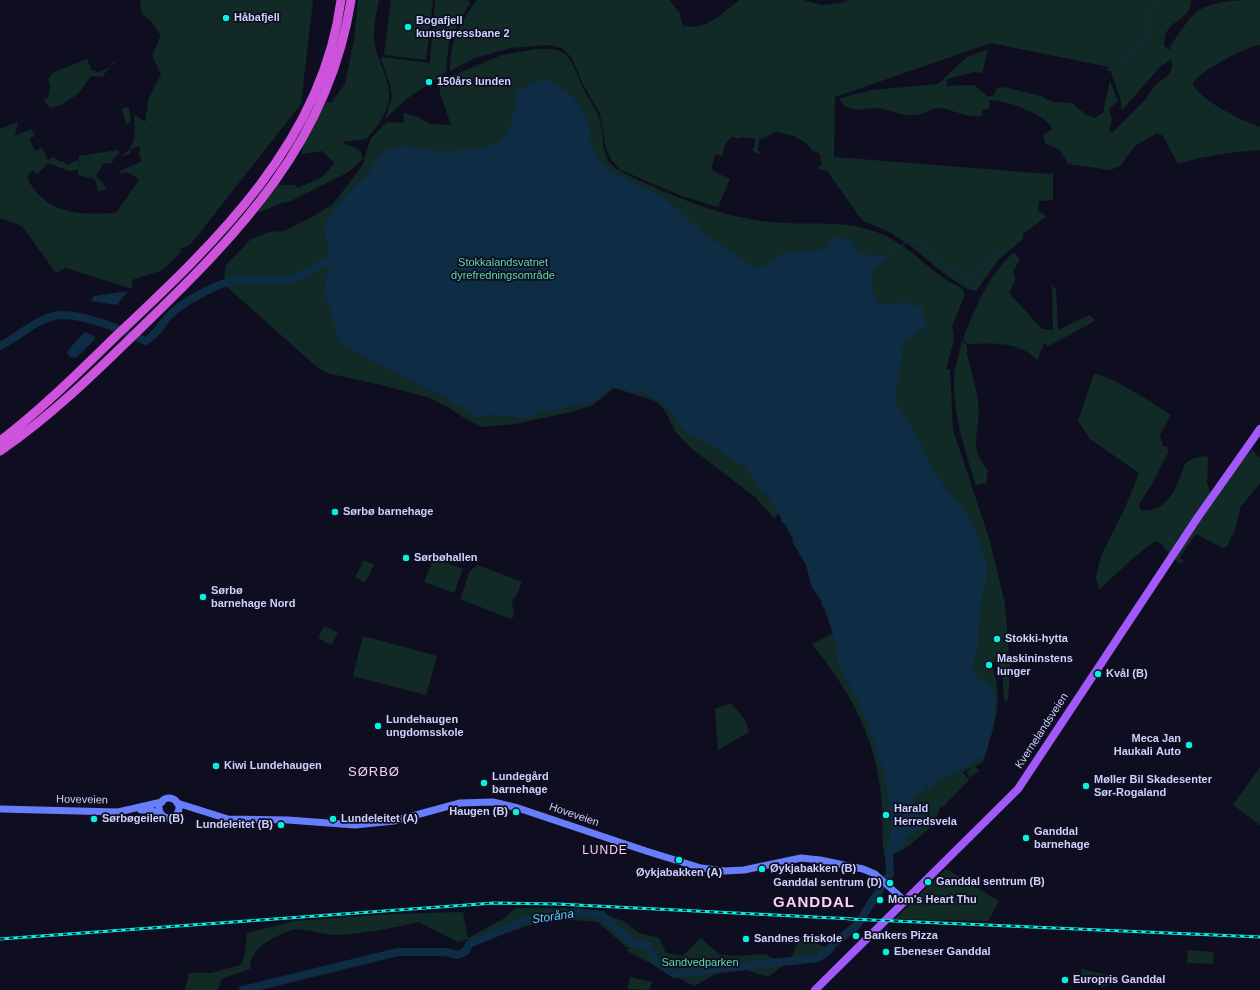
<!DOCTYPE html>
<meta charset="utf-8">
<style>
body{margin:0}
canvas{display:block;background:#0e0e20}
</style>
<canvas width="1260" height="990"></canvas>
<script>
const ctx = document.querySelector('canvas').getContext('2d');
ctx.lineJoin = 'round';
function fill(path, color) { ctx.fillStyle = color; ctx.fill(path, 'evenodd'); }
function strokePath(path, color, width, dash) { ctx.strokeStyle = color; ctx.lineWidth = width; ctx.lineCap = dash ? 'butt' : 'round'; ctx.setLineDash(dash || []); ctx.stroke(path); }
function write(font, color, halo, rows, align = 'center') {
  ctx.font = font + ' Helvetica,sans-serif'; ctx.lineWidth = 3.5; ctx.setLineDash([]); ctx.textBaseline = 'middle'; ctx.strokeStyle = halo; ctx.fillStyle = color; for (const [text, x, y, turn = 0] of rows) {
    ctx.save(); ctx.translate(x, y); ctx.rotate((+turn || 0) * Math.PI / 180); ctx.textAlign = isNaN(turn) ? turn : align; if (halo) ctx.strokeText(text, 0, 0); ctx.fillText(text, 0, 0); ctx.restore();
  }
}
const green = new Path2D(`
 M140 0H313L301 104 190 245 180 249 181 252 163 270 132 280V289L66 268 56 273 22 226 0 218V129L18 122 15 136 31 129 35 136 29 139 35 151 42 148 48 160 54 157 59 162 64 161 67 165 77 160 79 164V156L118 150 119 154 115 156 112 163H104L97 174 96 176 107 188 98 192 95 179 78 175V170L69 171 48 163 38 174 32 170 27 178C46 215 79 215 116 213L139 180C134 175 127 170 119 174L120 171 142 161 138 153 141 151 139 146 131 149 130 154 122 156C139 143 134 134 134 114L145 122 149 97 161 74 152 56 161 36 152 22 142 14Z
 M358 0H379C376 15 372 30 375 46 378 61 387 75 389 90 391 109 378 127 366 139L342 142C351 149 361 145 363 159L347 173 289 202C278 202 268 210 257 213L262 205 278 185H294L298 188 322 177 335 163 322 151 302 154V148L326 102 331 103 345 84 354 40Z
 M391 0H433L426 60 384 55Z
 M435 0H468L470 3 449 40 446 72 405 100 385 119 392 97 390 84 381 59 383 57 430 63Z
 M477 0H669L679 12 683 26 695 27 705 24 717 18 739 0H803L822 5 841 3 848 0H1191C1192 18 1171 20 1165 35 1164 37 1165 42 1164 45L1169 50 1171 45C1178 35 1186 22 1195 13 1212 0 1239 0 1260 0V45C1247 46 1197 72 1193 84 1199 100 1244 122 1260 127V150C1233 152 1205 155 1178 164L1163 136 1157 133 1135 146 1121 165 1111 170 1068 164 1060 150 1045 143 1043 135 1052 129C1048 115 1004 99 989 100V108L982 110V116C967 118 954 110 940 108 931 108 925 114 916 115 902 117 889 108 874 108 867 108 860 111 853 109 847 108 841 104 840 98L872 90 938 84 967 57 988 49 982 73 975 72 947 79V86L974 85 988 97 994 95 997 88 1003 87 1041 96 1052 102 1072 103 1086 115 1095 118 1103 113 1110 81 1118 101 1109 109 1112 119 1109 131 1112 133 1146 99 1154 86 1170 74 1172 66 1171 59 1160 67 1122 110 1120 97 1109 67 991 43 835 97 834 157 1049 174 1053 173V200L1039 201 1038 211 1047 216 1023 234V239L999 259 976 291 967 289 941 271 911 246 891 233 862 220 827 171 816 168 822 165 820 154 812 150 806 143 794 136 776 132 759 140 758 150 760 154 755 153 752 149 754 148 755 139 740 137V139L732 137 726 142 722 156 715 154 712 167 713 171 730 179 718 207 682 196 651 183 619 169 612 161 606 149 600 114 582 82 571 57 562 48 548 45 511 48 475 58 450 71C450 40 459 25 477 0Z
 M536 49C546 49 557 48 565 54 574 62 577 76 582 86 587 98 597 108 600 121 606 146 598 161 626 174 667 194 716 215 762 221 801 227 839 218 876 232 902 241 920 261 941 276 947 281 955 284 962 288L965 295 952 326 954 340 946 369 950 370 953 430 989 538 1005 604 1010 664 1008 701 1004 700 1002 667 994 661 991 665C1006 698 993 730 983 762L975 766 979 771 970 778 966 772 972 767 963 772 969 780 944 806H941L935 820V823C921 835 903 855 884 856 881 831 884 805 879 780 871 728 845 685 812 644L833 633 808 564 802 556 779 514 774 518 755 497 691 448 675 431 665 411 659 404 652 400 614 388 593 405 571 412 515 424 482 427 461 416 448 407 427 397 377 384 327 373 318 368 227 287 224 281 226 265 251 239 270 232 284 231 312 217 333 204 362 166 371 138 387 122 404 123 403 113 418 117 430 124 451 125 440 93V81L502 55Z
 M87 59 92 71 95 70 97 73 112 66 111 62 114 63C112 68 105 70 103 77L91 76 78 94 61 105 50 108 44 100 45 98H48L50 85 48 79 54 72Z
 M127 107 129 108 131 121 127 125 122 111 123 108Z
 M1014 252 1020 260 1013 271 1015 280 1009 293 1042 329 1053 330 1052 285 1056 289 1058 330 1090 315 1095 320 1090 324 1048 346 1044 343 1037 360C1020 341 991 343 967 344L963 338C977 305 987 277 1014 252Z
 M962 340 967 346V354C971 370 976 386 978 402 982 428 966 447 988 470L986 483 976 485C965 450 953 416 954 379 955 366 960 352 962 340Z
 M1094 374C1109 374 1157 406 1171 415L1160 435 1163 446 1167 447 1169 451 1152 484 1139 504 1141 510C1161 513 1173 496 1179 480 1182 475 1182 468 1186 463 1191 458 1200 457 1206 456L1208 457 1207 483 1211 494 1252 450 1260 458V483L1240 508 1236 528 1227 546 1223 548 1196 534 1180 557V559L1184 560 1181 564 1171 557 1161 543 1155 541 1133 558 1099 590 1096 577 1101 556 1125 508 1139 473 1090 439 1078 421Z
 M434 558 463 569 454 593 424 582Z
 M364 560 374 565 365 583 355 577Z
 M478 565 522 582 517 594 512 601 514 616 511 619 460 599 470 571Z
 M324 626 338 633 331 645 318 638Z
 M363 636 437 656 426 695 353 676Z
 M731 703 745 720 749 732 718 750 715 709Z
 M1260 767V825L1233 805Z
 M946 869 999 901 988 921 895 919Z
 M516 908H566L599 913 623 921 639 933 659 938 666 953 682 956 701 938 719 954 732 956 765 954 784 965 768 977 732 965 694 986 627 951 630 947H626L598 922 561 919 530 925 475 944 468 939 458 942 419 922C391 928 363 934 334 935 323 935 302 927 292 930 274 936 249 948 250 969L221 979 218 990H185L189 973H211L241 965 244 958 247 933 295 921 391 914 463 912 468 938 503 919Z
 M800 937 831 949C818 958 806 959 791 958Z
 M1188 950 1214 952 1213 964 1187 963Z
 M1082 969 1115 977 1113 984 1101 987 1079 979Z
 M630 977 652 982 649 990 627 989Z`);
const water = new Path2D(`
 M535 81H550L567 92 581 106 589 127 592 146 598 159 610 172 661 195 704 234 755 267H763L784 253 823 250 830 238 854 239 852 246 858 254 890 256 872 270V290L878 302 889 305 905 302 923 308V317L928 327 919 330 913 338H904L901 368 895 390 896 402 922 445 934 473 968 515 979 540 986 563 987 573 980 611 978 644 972 669 975 675 991 687 995 695V713L987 749 983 757 940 780 936 775V782L929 789 922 785 924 790 922 794 914 797V802L924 808 919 816 921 820 919 829 907 837 905 845 892 856H886C886 842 897 821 887 809L889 805 881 762 876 757 875 744 858 701 839 665 832 630 826 609 822 606 821 600 812 588 806 565 792 541 794 539 786 522 782 523 781 515 779 514 765 493 761 492 745 467 733 462 710 442 704 444C701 436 695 439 690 435 672 424 675 405 647 396V393L645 395 643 394V391L638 394 612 387 594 401 586 405 572 404 561 409 547 410 528 418H520L510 415 508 417 496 414 477 418 471 414 473 407 466 412 463 407 457 405 449 399 375 363 340 344 324 290 330 259 324 225C329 217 334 209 340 202 347 193 358 185 366 176 373 168 377 156 386 150 402 141 421 150 437 151 455 151 497 151 506 135 514 121 514 106 518 91Z
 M128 291 117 305 91 301 94 296Z
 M85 332 95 336 94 340 77 357 72 358 67 354 69 349Z`);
const stream = new Path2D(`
 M1107 70 1111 68 1112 65 1117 64C1123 54 1137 51 1144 39 1149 33 1146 28 1147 21 1148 14 1152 6 1155 0
 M890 256 908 240 918 241 933 253 946 267 954 269 972 281 979 268 983 267 992 256 1004 249`);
const river = new Path2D(`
 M0 346C18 337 34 321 54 316 76 310 125 331 145 341 157 336 162 321 172 313 187 300 209 288 228 282 246 277 267 282 285 280 301 278 316 266 330 259
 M243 990 398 952H445L458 955 466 951 469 944 529 919 553 918 574 912 602 915 632 943 648 946 655 961 674 974 818 958 829 950 833 944 857 925 890 874 889 856`);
const secondary = new Path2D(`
 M159 808a10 10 0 1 1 20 0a10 10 0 1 1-20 0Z
 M177 803 228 819 288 820 355 825 394 821 460 803 493 802 518 808 646 851 701 868 725 871 744 870 801 858 820 860 863 869 875 874 905 901
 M0 809 118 812 162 802
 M141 810H149L161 814`);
const primary = new Path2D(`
 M815 990 1018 789 1198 517 1260 429`);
const trunk = new Path2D(`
 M0 441C42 409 80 371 118 334 216 242 323 141 341 0
 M0 451C51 416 96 372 141 328 239 233 329 142 351 0`);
const rail = new Path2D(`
 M849 919 1260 937
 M0 939 494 903 557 904 854 919`);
const markers = [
 [226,18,4,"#08f0e0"],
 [408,27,4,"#08f0e0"],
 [429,82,4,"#08f0e0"],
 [335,512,4,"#08f0e0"],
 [406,558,4,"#08f0e0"],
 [203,597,4,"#08f0e0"],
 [997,639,4,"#08f0e0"],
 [989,665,4,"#08f0e0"],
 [1098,674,4,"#08f0e0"],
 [378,726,4,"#08f0e0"],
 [1189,745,4,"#08f0e0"],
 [216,766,4,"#08f0e0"],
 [484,783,4,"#08f0e0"],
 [1086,786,4,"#08f0e0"],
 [516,812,4,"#08f0e0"],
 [886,815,4,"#08f0e0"],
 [94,819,4,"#08f0e0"],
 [333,819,4,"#08f0e0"],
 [281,825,4,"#08f0e0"],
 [1026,838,4,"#08f0e0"],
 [679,860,4,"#08f0e0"],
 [762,869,4,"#08f0e0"],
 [928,882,4,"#08f0e0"],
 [890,883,4,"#08f0e0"],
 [880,900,4,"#08f0e0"],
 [856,936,4,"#08f0e0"],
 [746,939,4,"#08f0e0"],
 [886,952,4,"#08f0e0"],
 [1065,980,4,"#08f0e0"]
];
const poiNames = [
 ["Håbafjell",234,18],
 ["Bogafjell",416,21],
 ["kunstgressbane 2",416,34],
 ["150års lunden",437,82],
 ["Sørbø barnehage",343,512],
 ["Sørbøhallen",414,558],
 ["Sørbø",211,591],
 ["barnehage Nord",211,604],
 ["Stokki-hytta",1005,639],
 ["Maskininstens",997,659],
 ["lunger",997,672],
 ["Kvål (B)",1106,674],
 ["Lundehaugen",386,720],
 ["ungdomsskole",386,733],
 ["Meca Jan",1181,739,"right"],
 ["Haukali Auto",1181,752,"right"],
 ["Kiwi Lundehaugen",224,766],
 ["Lundegård",492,777],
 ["barnehage",492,790],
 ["Møller Bil Skadesenter",1094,780],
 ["Sør-Rogaland",1094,793],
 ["Harald",894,809],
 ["Herredsvela",894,822],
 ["Haugen (B)",508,812,"right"],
 ["Sørbøgeilen (B)",102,819],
 ["Lundeleitet (A)",341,819],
 ["Lundeleitet (B)",273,825,"right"],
 ["Ganddal",1034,832],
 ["barnehage",1034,845],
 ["Øykjabakken (B)",770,869],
 ["Øykjabakken (A)",679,873,"center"],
 ["Ganddal sentrum (B)",936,882],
 ["Ganddal sentrum (D)",882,883,"right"],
 ["Mom's Heart Thu",888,900],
 ["Bankers Pizza",864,936],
 ["Sandnes friskole",754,939],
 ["Ebeneser Ganddal",894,952],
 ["Europris Ganddal",1073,980]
];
const parkNames = [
 ["Stokkalandsvatnet",503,263],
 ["dyrefredningsområde",503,276],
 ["Sandvedparken",700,963]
];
const streetNames = [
 ["Kvernelandsveien",1042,731,-57],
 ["Hoveveien",82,800,1],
 ["Hoveveien",574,815,19]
];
const neighbourhoodNames = [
 ["LUNDE",605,851]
];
const waterNames = [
 ["Storåna",553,917,-8]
];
const quarterNames = [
 ["SØRBØ",374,772]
];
const districtNames = [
 ["GANDDAL",814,903]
];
fill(green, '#112a25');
fill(water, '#0e2c44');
strokePath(stream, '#0e2c44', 1.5);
strokePath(river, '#0e2c44', 8);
strokePath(secondary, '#687dfa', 7);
strokePath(primary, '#a359fa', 8);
strokePath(trunk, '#ce53dc', 9);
strokePath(rail, '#08f0e0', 3);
strokePath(rail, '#0e0e20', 1.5, [4.5]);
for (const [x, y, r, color] of markers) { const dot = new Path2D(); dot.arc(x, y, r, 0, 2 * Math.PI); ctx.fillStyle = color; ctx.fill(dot); strokePath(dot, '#0e0e20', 1.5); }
write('bold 11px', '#ced1fd', '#0e0e20', poiNames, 'left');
write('11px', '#5ddba6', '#0e0e20', parkNames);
write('11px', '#ced1fd', '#0e0e20', streetNames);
ctx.letterSpacing = '1px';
write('12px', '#fed0f5', '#0e0e20', neighbourhoodNames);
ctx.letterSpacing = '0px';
write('italic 12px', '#60cdfa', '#0e0e20', waterNames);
ctx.letterSpacing = '1px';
write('13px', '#fed0f5', '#0e0e20', quarterNames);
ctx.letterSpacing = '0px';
ctx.letterSpacing = '1px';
write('bold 15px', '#fed0f5', '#0e0e20', districtNames);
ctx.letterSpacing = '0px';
</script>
